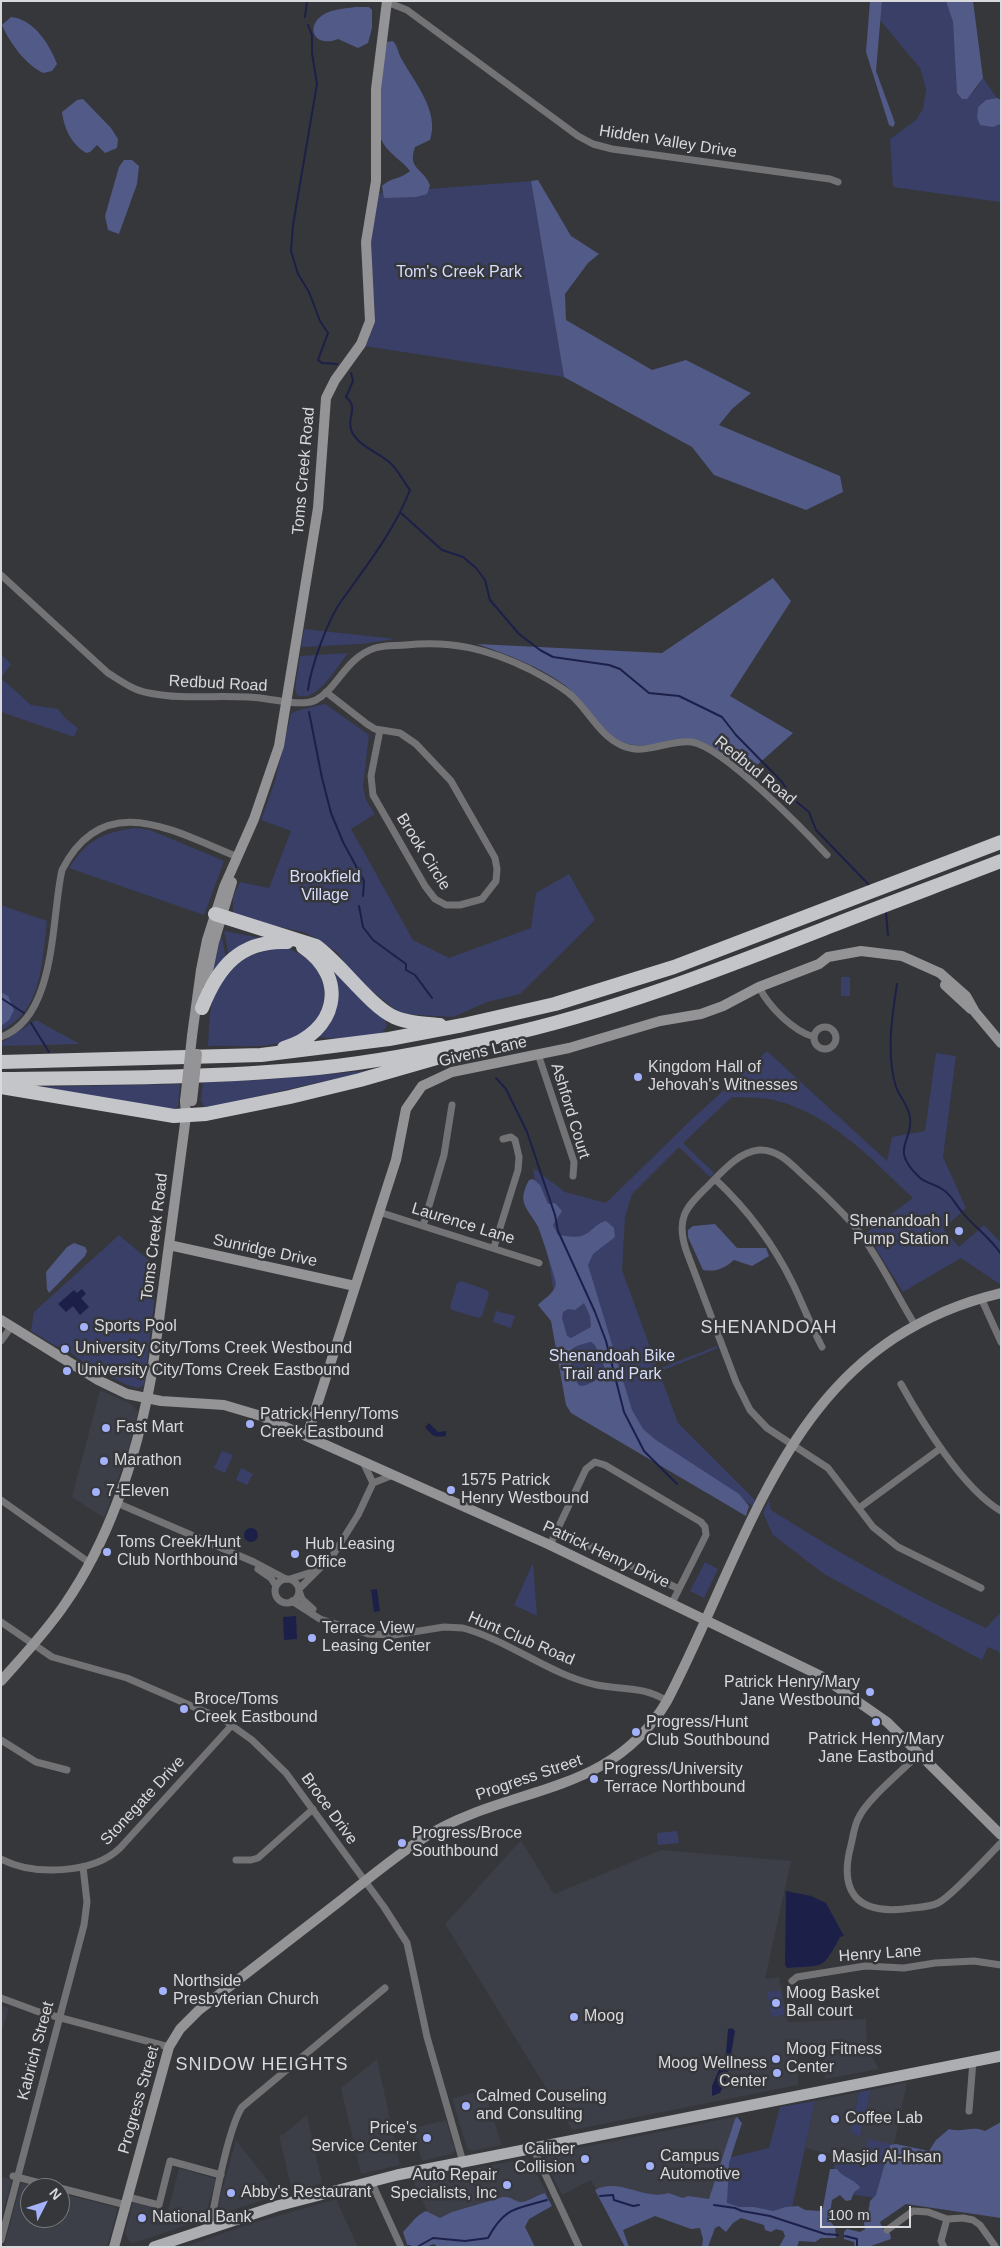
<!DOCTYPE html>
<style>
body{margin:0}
#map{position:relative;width:1002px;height:2248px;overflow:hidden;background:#36373b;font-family:Arial,sans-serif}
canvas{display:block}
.frame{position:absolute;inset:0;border:2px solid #d9d9db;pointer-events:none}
.north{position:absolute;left:20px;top:2178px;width:50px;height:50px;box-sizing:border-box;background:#36373b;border:1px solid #77787b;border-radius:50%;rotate:49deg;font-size:14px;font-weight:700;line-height:20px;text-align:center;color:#d9d9db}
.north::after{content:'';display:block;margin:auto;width:18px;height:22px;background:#a4b2fc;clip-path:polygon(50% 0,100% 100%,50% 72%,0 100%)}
.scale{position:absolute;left:820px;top:2206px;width:91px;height:22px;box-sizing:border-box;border:2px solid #d9d9db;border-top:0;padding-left:6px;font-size:15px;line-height:18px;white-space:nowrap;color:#d9d9db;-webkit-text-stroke:4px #36373b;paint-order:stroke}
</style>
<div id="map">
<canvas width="1002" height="2248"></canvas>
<div class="frame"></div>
<div class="north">N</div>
<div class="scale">100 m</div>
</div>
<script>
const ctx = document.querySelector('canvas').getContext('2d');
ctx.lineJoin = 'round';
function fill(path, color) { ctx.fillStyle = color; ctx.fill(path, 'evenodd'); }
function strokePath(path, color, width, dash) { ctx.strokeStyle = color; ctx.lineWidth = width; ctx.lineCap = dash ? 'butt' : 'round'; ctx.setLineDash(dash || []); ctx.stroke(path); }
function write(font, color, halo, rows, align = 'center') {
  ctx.font = font + ' Arial,sans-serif'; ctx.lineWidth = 5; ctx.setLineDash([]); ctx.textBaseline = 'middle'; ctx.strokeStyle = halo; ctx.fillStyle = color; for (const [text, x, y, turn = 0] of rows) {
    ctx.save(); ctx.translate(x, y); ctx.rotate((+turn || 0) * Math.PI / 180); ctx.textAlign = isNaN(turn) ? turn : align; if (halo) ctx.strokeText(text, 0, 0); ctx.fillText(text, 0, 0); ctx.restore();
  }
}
const built = new Path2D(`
 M100 1390 131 1404 138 1412 130 1445 104 1518 72 1497Z
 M521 1840 554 1894 661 1850 791 1861 765 1979 779 1977 788 2022 866 2019 867 2048 879 2069 825 2079 822 2050 798 2053V2085L572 2130 445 1924Z
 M1 2005 9 2009 1 2034Z
 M377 2059 400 2165 361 2174 341 2088Z
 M907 2082 894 2145 863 2161 805 2148 815 2101 859 2092 850 2132 860 2137 871 2090Z
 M484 2089 502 2145 471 2151 467 2148 452 2099Z
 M307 2115 322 2183 292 2192 279 2135 284 2134Z
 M739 2116 711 2211 596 2189 591 2180 562 2195 544 2159 547 2154Z
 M446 2120 455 2150 452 2154 422 2161 413 2128Z
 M236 2140 268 2181 272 2197 224 2213 220 2212 218 2205Z
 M528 2158 547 2193 513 2208 433 2223 413 2181Z
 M179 2168 216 2179 204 2219 144 2240 133 2243 129 2242 125 2233 133 2202 168 2211Z
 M1 2177 12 2179 1 2220Z
 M21 2183 41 2188H30V2218H60V2193L118 2208 107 2247H4Z
 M336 2199 358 2247H183L256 2222Z`);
const green = new Path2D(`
 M882 1H946L953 22 955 47 973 93 983 78 997 98 986 100 978 107 977 117 993 127 1001 124 1000 202 893 187 890 139 916 120 923 109 926 89 920 68 880 20Z
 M531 181 564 377 365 346C384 315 368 281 370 247 371 229 376 211 379 193Z
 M304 629 395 639 361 644 301 647Z
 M348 653C338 665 316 705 297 695L295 689 300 656Z
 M1 654 11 664 1 678Z
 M1 678 31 705 58 709 66 719 78 728 74 737 1 712Z
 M325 704 369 735 363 786 366 800 375 814 351 829 413 940 449 958 531 928 536 893 569 874 595 920 520 994 487 1002 453 1017 401 1014 368 988 348 968 338 953 316 938 303 932 239 918 233 913V897L240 882 269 888 291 831 261 820 275 781 291 714C295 710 317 706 325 704Z
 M134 828 150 830 224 861 204 915 69 868C87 840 102 833 134 828Z
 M1 905 47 921C42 959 43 1012 1 1030L8 996 1 992Z
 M224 931 266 939 229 956Z
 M221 934 226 958 212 977Z
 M286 948C336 964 338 1023 287 1041 264 1049 232 1045 208 1046 209 1030 209 1011 214 995 223 963 256 950 286 948Z
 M329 964 386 1022 387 1026 381 1034 338 1039 319 1037C343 1007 334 999 329 964Z
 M841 977H850V996H841Z
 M36 1020 80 1044 1 1046V1043Z
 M767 1051 887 1161 892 1137 925 1131 936 1053 956 1056 943 1157 966 1208 943 1229 959 1247 984 1225 1001 1243V1285L961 1258 903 1292 866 1233 913 1198C871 1159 831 1114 774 1100 761 1097 745 1098 732 1097L683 1143 714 1173 710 1177 679 1147 632 1194 625 1217 622 1270 658 1369 717 1346 718 1348 659 1372 678 1423 755 1500 753 1506 574 1393 556 1305 533 1168 565 1192 606 1203 691 1120Z
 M374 1070 210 1107H204L201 1100 203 1082 262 1080Z
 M180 1084 178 1106 175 1109 99 1100 30 1087Z
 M119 1235 158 1268 146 1370 144 1384 139 1388 127 1385 87 1365 66 1349 54 1345 31 1331 34 1312Z
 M461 1281 487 1290 489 1294 482 1316 479 1318 452 1310 450 1307 457 1283Z
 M496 1311 515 1316 511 1328 493 1322Z
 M222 1451 233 1455 225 1473 214 1468Z
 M241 1468 253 1474 247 1485 236 1480Z
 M769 1500 771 1510C840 1554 912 1594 986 1628L1001 1612V1656L998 1651 988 1647 982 1660 824 1574 773 1535 763 1513Z
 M705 1562 718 1569 704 1598 690 1591Z
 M533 1563 537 1616 514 1605Z
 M677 1831 679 1843 658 1845 657 1833Z
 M780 1990 785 2015 772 2017 767 1992Z
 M871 2090 860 2137 850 2132 859 2092Z
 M815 2101 788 2226 711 2211 728 2158 769 2148 780 2107Z
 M868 2139 894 2145 882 2199 829 2191 837 2155 863 2161Z`);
const forest = new Path2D(`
 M870 1H882L876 71 895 123 893 127 889 125 866 52Z
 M946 1H973L983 78 967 99H962L957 93 953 22Z
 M355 7H369L372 10V28L368 43 358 48 338 39C319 47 306 33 318 19 327 9 343 9 355 7Z
 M11 17C34 19 50 45 57 64L52 71 43 73C26 65 9 42 2 25Z
 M393 41C397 45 398 52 401 58 414 82 440 111 430 140L415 147C407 169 423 168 430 185L427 194 416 197 384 198 382 186C389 178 402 179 410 171 403 161 389 154 383 143 371 122 383 65 387 42Z
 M997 98 1001 100V124L993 127 980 125 977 117 978 107 986 100Z
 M83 99 111 128 118 139 117 148 105 153 97 145 90 152 86 153C71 144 64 128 62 112L77 100Z
 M124 160H132L139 166 137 184 119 234 108 230 105 216 119 167Z
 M538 180 571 236 599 254 588 263 565 294 566 320 652 370 686 360 751 393 732 409 719 425 840 476 843 492 806 510 714 475 692 447 564 377 531 181Z
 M773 578 791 601 730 696 793 733 746 775C733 763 709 739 690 739 666 738 647 752 623 742 597 732 586 700 563 684 538 666 506 654 477 644L662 653Z
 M1 992 8 996 14 1010 9 1020 1 1026Z
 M533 1179 540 1185 548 1204 555 1203 562 1211 553 1225 558 1235C567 1236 577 1239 586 1234 593 1230 597 1223 606 1221L614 1228 615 1237 593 1254 588 1265 632 1410 643 1429 656 1440 739 1494 749 1506 746 1516 571 1413 566 1405 551 1321 538 1305C544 1298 554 1294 556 1284 556 1281 540 1229 537 1225 526 1206 517 1203 529 1180ZM584 1303 590 1316 591 1327 571 1338 567 1336 562 1318 563 1312 568 1309 575 1310ZM591 1342 595 1345 606 1371C601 1378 588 1386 580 1386 575 1381 574 1374 572 1368 566 1348 573 1346 591 1342Z
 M715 1224 737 1248H766L769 1256 752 1266 734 1260C724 1269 715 1272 703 1270L688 1237V1230L693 1226Z
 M74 1243 85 1247 87 1251 85 1256 49 1293 47 1289 46 1272 67 1247Z
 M737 2117 742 2123 729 2163 727 2203 739 2207H754L773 2211 786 2207 798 2206 805 2210 820 2211 823 2207 830 2169H837C842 2178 856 2179 860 2188L854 2192 851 2200 846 2201 840 2195 832 2200 829 2220 835 2227 836 2238H821L815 2242 799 2241 797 2247H779L785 2236 783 2231 776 2229 771 2232 765 2230 764 2225 741 2218 733 2223 726 2232 719 2226 715 2228 708 2247H702L703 2239 700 2228 691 2229 655 2216 623 2230 629 2247H625L595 2190C619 2177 645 2201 668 2193L683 2198 688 2196 709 2199 735 2119Z
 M1001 2122V2218L906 2204 880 2222 883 2229 890 2233 891 2239 868 2247H855L854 2242 844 2239V2232L847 2229 860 2232 865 2229 864 2223 868 2214 870 2201 876 2195 890 2145 896 2144 929 2151 936 2140 949 2129C962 2133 972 2125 985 2131Z
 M545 2193 552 2206 529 2219 525 2227 535 2247H438L434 2244 425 2247H408L403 2232C411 2224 415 2216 426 2211L440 2218 452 2212 503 2197C511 2196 515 2202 522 2202 529 2201 537 2195 545 2193Z`);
const water = new Path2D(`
 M82 1289 86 1294 81 1298 89 1307 80 1315 73 1306 66 1312 58 1304 74 1290 77 1293Z
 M429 1423 438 1432 446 1431V1436C435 1438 432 1436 425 1427Z
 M244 1535a7 7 0 1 1 14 0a7 7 0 1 1-14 0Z
 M377 1589 380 1611 374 1612 371 1590Z
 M296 1616 297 1639 284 1640 283 1617Z
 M786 1891 811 1896 826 1903 844 1936 840 1937C822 1971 824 1965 787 1968L785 1965Z
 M732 2028 735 2031 727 2078 720 2093 712 2096V2086L726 2053 728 2029Z`);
const stream = new Path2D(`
 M305 17 307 1
 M308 25 312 35V53L317 84 293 225 291 251 298 274 309 292 320 321 328 333 318 360 322 363 337 364
 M401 513 442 550 463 557 476 568 485 580 490 600 519 634 540 650 553 657 609 665 620 669 649 693 679 696 722 717 736 735 782 782 793 799 809 812 816 830 871 887
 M308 690C311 666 328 619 342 600 367 565 394 531 410 490 403 481 397 468 389 462 377 452 359 446 352 432 345 418 360 409 346 397L353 381 351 373
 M309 712 322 778 331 813 343 842 364 881 363 896
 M359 906 363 927 373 940 406 964V970L415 975 432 998
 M886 912 888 935
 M897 984C892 1017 886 1054 896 1087 900 1098 909 1106 910 1118 913 1143 889 1148 919 1177 925 1183 935 1184 942 1189 952 1195 955 1204 962 1212 974 1227 990 1237 1001 1254
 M1 998 24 1013
 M31 1023 49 1052
 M496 1078 506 1089 527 1132 555 1215 558 1231 595 1312 606 1341 624 1412 644 1451 677 1484
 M600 2196 613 2195 614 2200 633 2206 639 2205
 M714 2205 735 2208 742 2211 770 2216 825 2234 838 2235
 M845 2236 857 2239V2247
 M408 2246 412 2247
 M417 2247 433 2238 465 2241 488 2238C505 2206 517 2209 547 2200`);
const street = new Path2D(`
 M387 2 407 10 578 136 593 144 612 149 830 179 838 182
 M1 575 108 673C121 681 134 691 149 693 188 701 228 693 267 699 281 701 303 706 316 700 338 688 345 658 375 648 385 645 395 646 406 645 451 640 488 649 529 669 544 677 558 684 571 695 589 711 599 735 621 745 646 757 667 739 692 742 723 747 804 830 827 855
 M326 692 367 724 375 729 400 733 416 744 451 781 495 858 497 869 496 881 482 899 460 905H446L435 899 425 886 373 795 371 776 380 730
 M759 987C769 1007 793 1031 814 1037
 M814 1038a11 11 0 1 1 22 0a11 11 0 1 1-22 0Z
 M1 1037C57 1017 51 918 62 870 104 787 175 832 238 857
 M538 1054 574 1162 573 1176
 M715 1179C747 1209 774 1245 793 1284 803 1305 811 1326 822 1347
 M379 1212 539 1263
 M423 1226 444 1155 452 1105
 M494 1247 518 1170 519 1157 515 1140 511 1137 503 1139
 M981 1298 1001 1342
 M915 1325C896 1294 881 1262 860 1233 843 1212 824 1194 804 1176 791 1164 778 1149 759 1150 738 1152 721 1173 707 1187 685 1208 676 1219 686 1250L736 1382 750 1410 767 1428 828 1468 873 1527 898 1547 981 1588
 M1 1341 11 1327
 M901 1384C922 1422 963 1489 1001 1511
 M373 1483 393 1475
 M1 1500 90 1563
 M117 1503 254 1562 286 1579
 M859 1508 941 1448
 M557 1530 679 1589
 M550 1545 586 1469 595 1462 605 1465 701 1522 705 1527 706 1535 672 1603
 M258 1569 271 1578 276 1586
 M290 1579 315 1571
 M275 1591a12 12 0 1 1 24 0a12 12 0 1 1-24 0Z
 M299 1589 333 1555 358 1515 373 1483 363 1462
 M299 1591 302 1599 313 1609
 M292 1601 320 1619 368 1634 394 1635 444 1627 463 1628C510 1641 550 1675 597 1685 623 1690 644 1686 667 1701
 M1 1622 52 1657 127 1678 224 1720 252 1740 286 1773 384 1907 407 1943 427 2037 463 2162
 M1 1740 36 1762 67 1770
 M920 1753C903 1770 867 1799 858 1819 854 1827 853 1837 851 1845 839 1890 855 1914 904 1909 915 1907 928 1908 938 1903 951 1897 988 1856 1001 1843
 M1 1859C34 1876 93 1874 120 1848L232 1725
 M236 1860H251L258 1858 313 1809
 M792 1981 797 1977 865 1966 904 1968 935 1963 974 1961 1001 1965
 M1 1998 39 2012 169 2047
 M969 2111 973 2061
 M533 2148 579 2247
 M13 2176 59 2188
 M371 2181 401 2247
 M60 2188 126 2205
 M128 2197 159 2205 170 2161 221 2175
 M210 2228C215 2200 228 2129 242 2107L385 1988
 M887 2230 913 2211 928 2212 947 2219 963 2218 973 2220 980 2225 995 2246
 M1 2240 84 1925 87 1902 83 1867
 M944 2247 941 2241 947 2219`);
const secondary = new Path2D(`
 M206 981 214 942 232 882
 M945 985 971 1009
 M192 1036 201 970 207 940 224 887 254 819 279 746 318 508 326 398 335 380 361 344 370 321 366 242 376 181V89L387 1
 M169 1245 355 1286
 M1 1320 98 1380 127 1394 161 1401 224 1405 261 1416 550 1545 821 1676 887 1722 1001 1835
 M307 1436 396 1160 406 1109 422 1086 452 1072 569 1048 660 1021 701 1014 723 1006 759 987 819 964 828 957 861 951 902 956 940 973 966 996 975 1012 1001 1043
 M1 1681C23 1656 46 1632 65 1604 112 1536 137 1455 152 1373L186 1116 185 1101
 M114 2247 169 2047 180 2029 199 2010C246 1974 293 1937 340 1901 368 1879 395 1856 425 1837 510 1784 610 1798 667 1701 754 1534 790 1343 1001 1293`);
const primary = new Path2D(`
 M154 2247 277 2206 397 2175 1001 2056`);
const highway = new Path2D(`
 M215 914 316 946C341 964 369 1005 394 1017 408 1023 425 1024 440 1025
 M202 1008C218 967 240 940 287 942
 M284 1048C336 1033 350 979 303 947
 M1 1062 261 1055 389 1039 463 1025 555 1004 674 967 1001 842
 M1 1079C107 1078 212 1078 318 1068 377 1062 438 1050 497 1037 612 1012 721 969 831 926 887 904 944 883 1001 861
 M1 1087 174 1116 206 1114 290 1097 360 1080 440 1057`);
const secondaryBridge = new Path2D(`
 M185 1101 192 1036
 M192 1101 197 1054`);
const markers = [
 [638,1077,5,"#a4b2fc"],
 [959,1231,5,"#a4b2fc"],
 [84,1327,5,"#a4b2fc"],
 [65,1349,5,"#a4b2fc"],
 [67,1371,5,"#a4b2fc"],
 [250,1424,5,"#a4b2fc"],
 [106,1428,5,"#a4b2fc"],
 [104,1461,5,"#a4b2fc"],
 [451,1490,5,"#a4b2fc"],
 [96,1492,5,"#a4b2fc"],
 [107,1552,5,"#a4b2fc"],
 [295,1554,5,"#a4b2fc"],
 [312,1638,5,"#a4b2fc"],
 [870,1692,5,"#a4b2fc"],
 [184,1709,5,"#a4b2fc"],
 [876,1722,5,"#a4b2fc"],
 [636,1732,5,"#a4b2fc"],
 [594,1779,5,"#a4b2fc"],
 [402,1843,5,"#a4b2fc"],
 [163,1991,5,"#a4b2fc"],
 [776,2003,5,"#a4b2fc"],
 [574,2017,5,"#a4b2fc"],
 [776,2059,5,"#a4b2fc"],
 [777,2073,5,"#a4b2fc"],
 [466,2106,5,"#a4b2fc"],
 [835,2119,5,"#a4b2fc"],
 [427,2138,5,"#a4b2fc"],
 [822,2158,5,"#a4b2fc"],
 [585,2159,5,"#a4b2fc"],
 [650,2166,5,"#a4b2fc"],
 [507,2185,5,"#a4b2fc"],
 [231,2193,5,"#a4b2fc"],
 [142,2218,5,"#a4b2fc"]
];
const streetNames = [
 ["Hidden Valley Drive",668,142,9],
 ["Toms Creek Road",304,471,-85],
 ["Redbud Road",218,684,3],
 ["Redbud Road",755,771,39],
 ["Brook Circle",423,852,58],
 ["Givens Lane",483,1052,-13],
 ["Ashford Court",570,1111,73],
 ["Laurence Lane",463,1224,17],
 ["Toms Creek Road",155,1237,-83],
 ["Sunridge Drive",265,1251,12],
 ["Patrick Henry Drive",606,1555,25],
 ["Hunt Club Road",521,1639,23],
 ["Progress Street",529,1778,-19],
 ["Stonegate Drive",143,1801,-47],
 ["Broce Drive",329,1809,54],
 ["Henry Lane",880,1954,-4],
 ["Kabrich Street",36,2051,-75],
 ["Progress Street",139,2100,-74]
];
const parkNames = [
 ["Tom's Creek Park",459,273],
 ["Brookfield",325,878],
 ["Village",325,896],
 ["Shenandoah Bike",612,1357],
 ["Trail and Park",612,1375]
];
const poiNames = [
 ["Kingdom Hall of",648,1068],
 ["Jehovah's Witnesses",648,1086],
 ["Shenandoah I",949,1222,"right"],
 ["Pump Station",949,1240,"right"],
 ["Sports Pool",94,1327],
 ["University City/Toms Creek Westbound",75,1349],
 ["University City/Toms Creek Eastbound",77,1371],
 ["Patrick Henry/Toms",260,1415],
 ["Creek Eastbound",260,1433],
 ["Fast Mart",116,1428],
 ["Marathon",114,1461],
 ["1575 Patrick",461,1481],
 ["Henry Westbound",461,1499],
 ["7-Eleven",106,1492],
 ["Toms Creek/Hunt",117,1543],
 ["Club Northbound",117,1561],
 ["Hub Leasing",305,1545],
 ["Office",305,1563],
 ["Terrace View",322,1629],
 ["Leasing Center",322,1647],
 ["Patrick Henry/Mary",860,1683,"right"],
 ["Jane Westbound",860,1701,"right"],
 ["Broce/Toms",194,1700],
 ["Creek Eastbound",194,1718],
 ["Progress/Hunt",646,1723],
 ["Club Southbound",646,1741],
 ["Patrick Henry/Mary",876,1740,"center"],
 ["Jane Eastbound",876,1758,"center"],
 ["Progress/University",604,1770],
 ["Terrace Northbound",604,1788],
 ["Progress/Broce",412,1834],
 ["Southbound",412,1852],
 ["Northside",173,1982],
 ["Presbyterian Church",173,2000],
 ["Moog Basket",786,1994],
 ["Ball court",786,2012],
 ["Moog",584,2017],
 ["Moog Fitness",786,2050],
 ["Center",786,2068],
 ["Moog Wellness",767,2064,"right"],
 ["Center",767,2082,"right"],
 ["Calmed Couseling",476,2097],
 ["and Consulting",476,2115],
 ["Coffee Lab",845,2119],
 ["Price's",417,2129,"right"],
 ["Service Center",417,2147,"right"],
 ["Caliber",575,2150,"right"],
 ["Collision",575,2168,"right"],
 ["Campus",660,2157],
 ["Automotive",660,2175],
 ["Masjid Al-Ihsan",832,2158],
 ["Auto Repair",497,2176,"right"],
 ["Specialists, Inc",497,2194,"right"],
 ["Abby's Restaurant",241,2193],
 ["National Bank",152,2218]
];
const neighbourhoodNames = [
 ["SHENANDOAH",769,1328],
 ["SNIDOW HEIGHTS",262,2065]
];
fill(built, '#3c3e48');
fill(green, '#393f67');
fill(forest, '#525a88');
fill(water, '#1c2049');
strokePath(stream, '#1c2049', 2);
strokePath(street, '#737375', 7);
strokePath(secondary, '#949497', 10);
strokePath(primary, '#adaeb2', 11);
strokePath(highway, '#c4c5c9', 14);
strokePath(secondaryBridge, '#949497', 10);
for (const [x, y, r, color] of markers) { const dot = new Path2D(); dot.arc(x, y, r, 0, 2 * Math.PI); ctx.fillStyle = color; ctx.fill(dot); strokePath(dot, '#36373b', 2); }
write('16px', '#d9d9db', '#36373b', streetNames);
write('16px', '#d6dcfb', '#36373b', parkNames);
write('16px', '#d9d9db', '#36373b', poiNames, 'left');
ctx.letterSpacing = '1px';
write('18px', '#d9d9db', '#36373b', neighbourhoodNames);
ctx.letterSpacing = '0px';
</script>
